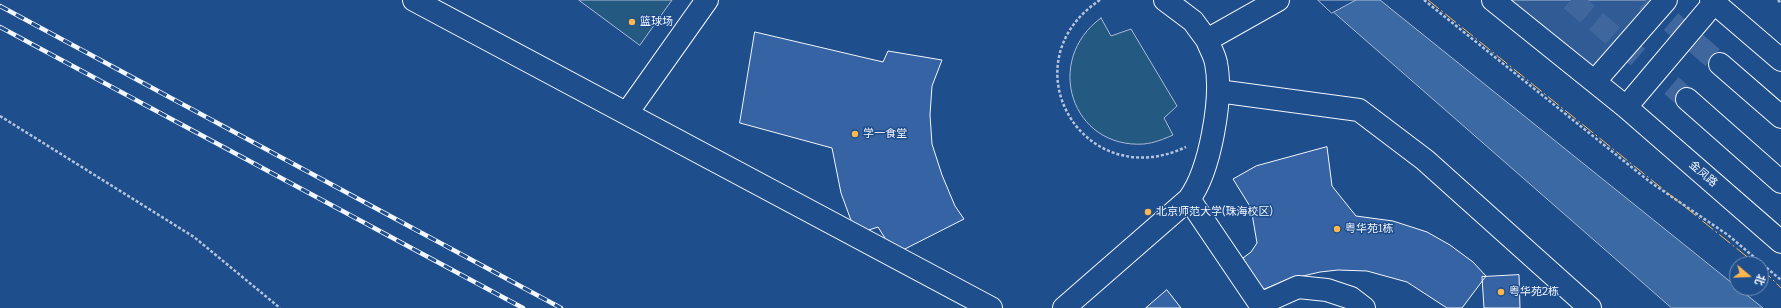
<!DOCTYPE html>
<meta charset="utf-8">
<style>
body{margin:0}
#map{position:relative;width:1781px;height:308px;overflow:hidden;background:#1f4e8c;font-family:Bitter,"Noto Sans SC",serif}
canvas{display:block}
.north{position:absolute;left:1729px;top:256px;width:40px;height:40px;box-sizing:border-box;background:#1f4e8c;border:1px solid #7391ba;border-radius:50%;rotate:109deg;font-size:11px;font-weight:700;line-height:16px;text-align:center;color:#f2f6ff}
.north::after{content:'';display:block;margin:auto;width:14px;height:18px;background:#ffb74d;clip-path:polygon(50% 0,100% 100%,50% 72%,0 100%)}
</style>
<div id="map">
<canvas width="1781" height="308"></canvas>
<div class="north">北</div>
</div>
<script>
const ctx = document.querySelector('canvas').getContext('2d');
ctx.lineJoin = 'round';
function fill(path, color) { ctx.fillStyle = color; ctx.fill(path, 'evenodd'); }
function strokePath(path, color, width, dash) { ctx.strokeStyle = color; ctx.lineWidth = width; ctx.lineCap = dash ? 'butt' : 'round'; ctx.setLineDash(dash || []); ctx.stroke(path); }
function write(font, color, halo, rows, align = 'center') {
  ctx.font = font + ' Bitter,"Noto Sans SC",serif'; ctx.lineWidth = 3; ctx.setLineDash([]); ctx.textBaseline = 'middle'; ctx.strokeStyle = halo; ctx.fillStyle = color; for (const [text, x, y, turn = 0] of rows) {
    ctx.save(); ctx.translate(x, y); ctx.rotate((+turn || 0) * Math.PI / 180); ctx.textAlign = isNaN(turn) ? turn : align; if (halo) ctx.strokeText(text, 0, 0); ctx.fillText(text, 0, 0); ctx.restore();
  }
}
const green = new Path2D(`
 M579 0H672L640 45Z
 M1101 18 1111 36 1131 29 1177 106 1164 118 1173 135C1164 139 1154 143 1144 144 1071 149 1043 60 1101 18Z`);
const parking = new Path2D(`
 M1493 0H1666L1595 81Z`);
const water = new Path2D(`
 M1320 0H1380L1763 308H1672Z`);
const pier = new Path2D(`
 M1318 0H1356L1332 13Z`);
const building = new Path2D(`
 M755 32 883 62 888 51 942 60 932 86 930 115 932 144 942 175 955 206 964 219 895 254 878 227 856 234 841 193 832 148 740 123Z
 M1327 147 1332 186 1356 216 1393 221 1427 232 1450 245 1473 262 1486 276 1462 308H1447L1407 282 1367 271 1338 270 1320 272 1286 280 1260 291 1243 258 1251 252 1257 243 1251 208 1233 179 1256 166Z
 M1519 275 1520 308H1484L1482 277Z
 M1167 290 1181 308H1146Z`);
const highwayTunnel = new Path2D(`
 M1571 0 1687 99
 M1646 0 1720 64`);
const path = new Path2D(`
 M1100 0C1006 62 1082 196 1186 147
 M1424 0 1650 182 1728 235 1781 280
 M1778 0 1781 3
 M0 116 194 237 280 308`);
const minor = new Path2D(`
 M414 0 991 308
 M1165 0 1193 21 1207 40
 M1493 0 1626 107 1781 242
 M1711 0 1781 60
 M1595 81 1666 0
 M1218 91 1359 110 1425 160 1590 308
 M1626 107 1714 3
 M627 113 707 0
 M1189 199 1260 304 1298 287 1327 290 1351 298 1364 308
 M1064 308 1189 199C1210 171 1223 98 1216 63 1215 56 1210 48 1207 40L1278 0`);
const highway = new Path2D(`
 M1720 64 1781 117
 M1687 99 1781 182`);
const rail = new Path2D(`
 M0 6 561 308
 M0 27 523 308`);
const power = new Path2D(`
 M1428 0 1756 264
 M1761 268 1781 288`);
const markers = [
 [632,22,4,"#ffb74d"],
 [855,134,4,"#ffb74d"],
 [1148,212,4,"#ffb74d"],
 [1337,229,4,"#ffb74d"],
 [1501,292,4,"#ffb74d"]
];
const poiNames = [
 ["篮球场",640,22],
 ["学一食堂",863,134],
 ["北京师范大学(珠海校区)",1156,212],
 ["粤华苑1栋",1345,229],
 ["粤华苑2栋",1509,292]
];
const streetNames = [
 ["金凤路",1703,174,41]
];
fill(green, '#245a82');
strokePath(green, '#a8bbd7', 1);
fill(parking, '#305b95');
strokePath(parking, '#a8bbd7', 1);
fill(water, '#3b69a3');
strokePath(water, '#a8bbd7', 1);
fill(pier, '#1f4e8c');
strokePath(pier, '#a8bbd7', 1);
fill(building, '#3563a3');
strokePath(building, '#f2f6ff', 1);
strokePath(highwayTunnel, '#3f679d', 22, [22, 11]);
strokePath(minor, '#f2f6ff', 24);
strokePath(highway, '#f2f6ff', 24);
strokePath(path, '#b3c4dc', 2.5, [3, 2]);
strokePath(minor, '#1f4e8c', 22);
strokePath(highway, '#1f4e8c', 22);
strokePath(rail, '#f2f6ff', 4.5);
strokePath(rail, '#1f4e8c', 3, [9]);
strokePath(power, '#ffb74d', 1, [14, 3, 2, 3]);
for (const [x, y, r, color] of markers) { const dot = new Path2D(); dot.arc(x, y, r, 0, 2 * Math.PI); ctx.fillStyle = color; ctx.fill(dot); strokePath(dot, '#1f4e8c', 1.5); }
write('11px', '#f2f6ff', '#1f4e8c', poiNames, 'left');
write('11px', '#f2f6ff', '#1f4e8c', streetNames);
</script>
